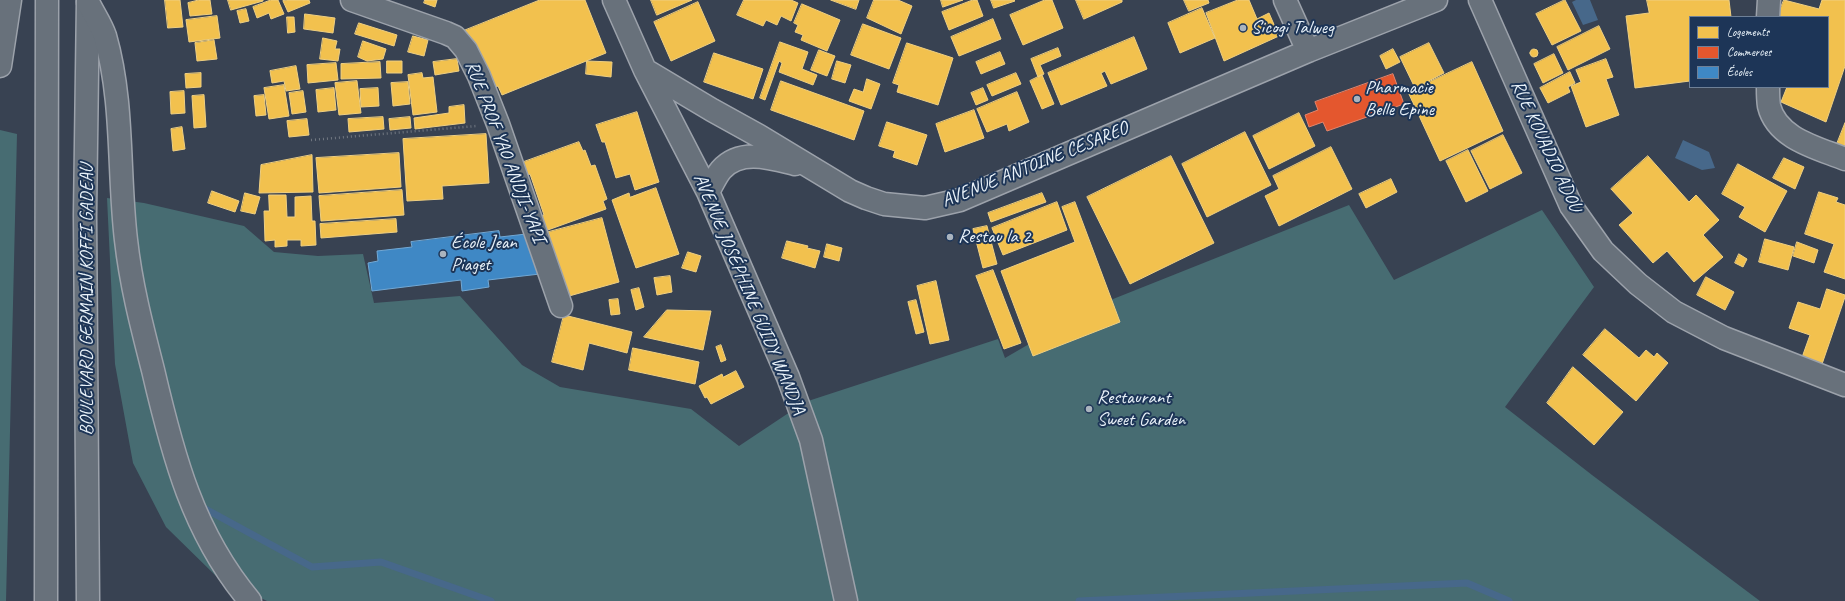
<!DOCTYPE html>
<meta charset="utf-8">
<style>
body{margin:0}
#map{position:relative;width:1845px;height:601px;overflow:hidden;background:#384252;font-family:Caveat,sans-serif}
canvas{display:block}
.legend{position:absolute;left:1689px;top:16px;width:140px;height:72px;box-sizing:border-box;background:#1d3557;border:1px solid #6e8097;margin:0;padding:5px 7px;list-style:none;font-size:12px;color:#e8f1f8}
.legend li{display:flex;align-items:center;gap:8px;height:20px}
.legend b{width:20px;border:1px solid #6e8097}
</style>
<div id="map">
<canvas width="1845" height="601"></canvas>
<ul class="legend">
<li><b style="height:11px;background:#f2c14e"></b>Logements</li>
<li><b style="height:11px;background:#e4572e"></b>Commerces</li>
<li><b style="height:11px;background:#3f88c5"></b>Écoles</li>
</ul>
</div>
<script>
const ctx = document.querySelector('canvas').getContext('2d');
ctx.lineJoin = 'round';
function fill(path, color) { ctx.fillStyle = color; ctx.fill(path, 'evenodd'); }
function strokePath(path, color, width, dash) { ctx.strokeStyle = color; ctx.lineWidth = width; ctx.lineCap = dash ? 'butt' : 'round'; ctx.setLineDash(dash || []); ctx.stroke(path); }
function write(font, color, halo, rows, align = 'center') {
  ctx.font = font + ' Caveat,sans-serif'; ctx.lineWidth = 4; ctx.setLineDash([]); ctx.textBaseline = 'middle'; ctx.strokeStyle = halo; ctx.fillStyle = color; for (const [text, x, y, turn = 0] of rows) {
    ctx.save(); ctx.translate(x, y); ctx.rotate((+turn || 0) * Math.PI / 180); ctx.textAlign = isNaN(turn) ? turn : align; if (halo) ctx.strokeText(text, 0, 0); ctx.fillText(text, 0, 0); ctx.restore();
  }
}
const green = new Path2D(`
 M0 130 17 134 6 601H0Z
 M107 198 144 203 244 226 274 252 318 256 363 254 374 303 460 296 522 365 560 387 691 409 739 446 805 402 998 339 1005 358 1093 307 1349 205 1394 280 1542 210 1594 287 1505 407 1592 475 1760 601H267L216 576 166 527 133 463 115 364Z`);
const water = new Path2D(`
 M1576 0H1590L1598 20 1583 25 1572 2Z
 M1683 140 1709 152 1715 168 1702 170 1675 158Z`);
const homes = new Path2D(`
 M165 0H180L183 27 168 28Z
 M199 0H210L212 14 190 16 188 3Z
 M228 0H263V1L231 10Z
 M271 0H278L284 14 271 19 269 13 257 18 253 7Z
 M287 0H309L310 3 288 12 283 1Z
 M425 0H437L435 7 424 3Z
 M540 0H585L606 53 502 95 498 86 491 89 461 32Z
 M651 0H692L657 15Z
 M744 0H791L798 3 791 21 781 16 777 25 766 20 763 26 737 15Z
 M831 0H859L856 9Z
 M874 0H898L912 6 901 34 867 18Z
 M941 0H963L943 7Z
 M973 0H977L983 16 949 30 942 12Z
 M991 0H1014L1015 1 994 8Z
 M1045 0H1052L1063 28 1023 45 1010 15Z
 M1076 0H1122V2L1084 19Z
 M1184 0H1208L1209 3 1189 11Z
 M1238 0H1249L1257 19 1269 13 1279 36 1224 61 1206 13Z
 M1565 0 1581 31 1552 45 1536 14Z
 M1647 0H1729L1731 17H1690V81L1635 88 1626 16 1649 13Z
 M1784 0 1819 9 1822 0H1845V66L1826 122 1781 102 1787 87H1828V17H1777Z
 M698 2 715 41 671 61 654 22Z
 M802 4 840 20 827 51 801 40 803 35 795 32 798 25 794 23Z
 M1202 8 1215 38 1180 53 1168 23Z
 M246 9 249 21 240 23 237 11Z
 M305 14 335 18 333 33 304 29Z
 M217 16 220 38 189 42 186 20Z
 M287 17H294L295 32 288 33Z
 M993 19 1001 39 959 56 951 37Z
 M359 23 397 35 394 46 355 34Z
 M863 24 901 38 889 69 851 55Z
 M1599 26 1610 49 1568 70 1557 47Z
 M413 36 428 40 424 56 408 52Z
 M1134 37 1147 69 1111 84 1105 71 1101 73 1107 86 1061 105 1048 73Z
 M323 38 337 41 335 49H340L338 61 320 59Z
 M214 40 217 59 197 61 195 43Z
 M363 41 386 49 383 59 367 61 358 57Z
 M780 42 808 52 802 69 817 75 813 85 779 72 782 63 779 61 765 100 760 98Z
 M907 43 953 58 938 105 897 92 899 85 893 83Z
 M1429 43 1444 73 1415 88 1400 57Z
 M1058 48 1061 56 1040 65 1044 74 1038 77 1031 59Z
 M1530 53a4 4 0 1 1 8 0a4 4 0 1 1-8 0Z
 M1393 49 1400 62 1386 69 1380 56Z
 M819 50 835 56 827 76 811 70Z
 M1000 52 1005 64 981 74 976 62Z
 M714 53 763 69 753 99 704 82Z
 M1554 54 1563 73 1543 83 1534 64Z
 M457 59 459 71 435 75 433 62Z
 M1606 59 1613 77 1606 79 1619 115 1586 127 1571 86 1581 82 1576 70Z
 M387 61H402V73H387Z
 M587 61 612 62 611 77 586 74Z
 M837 61 851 65 845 83 832 79Z
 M380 62 381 78 341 79V64Z
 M1472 62 1503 131 1440 161 1408 92Z
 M336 63 338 80 308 83 307 65Z
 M296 66 300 89 286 91 284 81 272 83 270 71Z
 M1570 72 1575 83 1568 87 1570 92 1548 103 1540 88Z
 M201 73V87L186 88 185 74Z
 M422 73 423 78 433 77 437 112 413 115 408 75Z
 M1016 73 1021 84 992 96 987 85Z
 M1042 75 1054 104 1042 109 1030 81Z
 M867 79 880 84 871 109 849 101 854 89 863 92Z
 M357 81 361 113 339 115 335 83Z
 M781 81 864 111 854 140 771 110Z
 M408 82 410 104 393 106 391 83Z
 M284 85 289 116 269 119 264 88Z
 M334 88 336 110 318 112 316 90Z
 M378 88 379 106 361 107 360 89Z
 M983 88 988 100 976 105 971 93Z
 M184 91 185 113 171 114 170 92Z
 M303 91 306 112 292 114 289 93Z
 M1017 92 1029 122 1009 131 1007 124 987 132 977 109Z
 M204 95 206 127 194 128 192 96Z
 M264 95 266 115 256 116 254 96Z
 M464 105 465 123 415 129 414 118 449 113V107Z
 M974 110 984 138 945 152 936 124Z
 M637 112 659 182 635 190 630 174 616 178 605 142H602L596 125Z
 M1299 113 1315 146 1269 169 1253 136Z
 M383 117 384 129 349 132 348 119Z
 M410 117 411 128 390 130 389 119Z
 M307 119 309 135 289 137 287 121Z
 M887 122 927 135 917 165 893 157 895 151 879 146Z
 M1845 123V154L1835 149Z
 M182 127 185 149 173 151 171 129Z
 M1245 132 1271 185 1207 217 1182 164Z
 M486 134 489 183 442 186 443 199 407 201 403 139Z
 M1503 135 1522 173 1490 189 1471 151Z
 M579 142 583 151 585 150 591 166 595 165 607 199 603 201 606 209 545 231 540 216 544 215 530 174 526 176 521 163Z
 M1331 147 1352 189 1279 226 1265 196 1279 189 1273 176Z
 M1468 150 1488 191 1466 202 1446 161Z
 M399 153 401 187 319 193 316 158Z
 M312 155 313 192 259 193 261 165Z
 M1171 156 1214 243 1130 284 1087 197Z
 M1648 156 1689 202 1696 195 1719 220 1703 235 1723 257 1694 282 1667 251 1653 263 1619 225 1633 213 1611 189Z
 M1784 158 1804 167 1795 189 1773 178Z
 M1738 164 1787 191 1765 232 1739 217 1745 207 1722 194Z
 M1391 179 1397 192 1366 208 1359 194Z
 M656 188 679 254 636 268 612 200 629 193 630 197Z
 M402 190 404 215 321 221 319 196Z
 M212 191 239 201 235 212 208 203Z
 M1819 192 1838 198 1836 202 1845 205V279L1824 272 1834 244 1805 234Z
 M245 193 260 197 255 214 241 211Z
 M1042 193 1046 202 991 222 988 213Z
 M269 195H286L287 217H295V197L311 196 312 221H315L316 245 301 246V240H287V246L275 247V240L265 241 264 211H269Z
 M1057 202 1067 230 1003 255 992 228Z
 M1075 202 1120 322 1033 356 1001 271 1075 242 1062 207Z
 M602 218 619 282 562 298 545 233Z
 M396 219 397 232 321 238 320 224Z
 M987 226 997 264 983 268 973 229Z
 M1765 239 1794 247 1788 270 1759 262Z
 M787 241 808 246 807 248 820 251 815 268 782 258Z
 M1797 242 1818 250 1814 263 1793 256Z
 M827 244 842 248 839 261 824 257Z
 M688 252 701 256 696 272 682 268Z
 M1739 254 1747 259 1743 267 1735 263Z
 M993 270 1021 343 1004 349 976 276Z
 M670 276 672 292 657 295 654 278Z
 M1706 277 1734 292 1725 310 1697 295Z
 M936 281 949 340 930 344 917 286Z
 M639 288 644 307 636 310 631 290Z
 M1827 289 1845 295V297L1820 370 1800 363 1810 335 1789 328 1798 302 1820 309Z
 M618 299 620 314 611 315 609 300Z
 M916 300 924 332 916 334 908 302Z
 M667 310 711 311 703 350 644 337Z
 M564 315 632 332 627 353 589 343 583 370 552 362Z
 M1605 329 1639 358 1646 350 1654 357 1657 353 1668 363 1636 401 1583 355Z
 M721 345 726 360 721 362 716 347Z
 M633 348 699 362 695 384 629 370Z
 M1573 367 1623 412 1594 445 1547 403Z
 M736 371 744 387 711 404 707 397 705 398 699 386 722 374 723 377Z`);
const shops = new Path2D(`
 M1393 74 1404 104 1327 131 1323 122 1309 127 1305 115 1318 110 1315 102Z`);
const schools = new Path2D(`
 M499 231 500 237 535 233 540 274 488 280 489 287 462 291 461 280 372 291 368 263 378 261 377 251 412 247 411 242Z`);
const stream = new Path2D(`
 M200 506 312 567 381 562 491 601
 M1079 601 1467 583 1509 601`);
const path = new Path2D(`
 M311 140 476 126`);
const minor = new Path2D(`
 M352 0 446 33 455 37 466 50 479 76 498 124 561 306
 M614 0 645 70 708 192 788 377 811 440 846 601
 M1285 0 1308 51
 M1480 0 1571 206 1603 251 1638 284 1674 312 1724 338 1845 385
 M1768 17 1769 0
 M645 70 712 110 759 136 850 191 866 198 884 204 925 208 960 200 1308 51 1436 0
 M1768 87C1768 93 1768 100 1769 106 1777 139 1818 148 1845 159
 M708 192C712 185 716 176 721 170 740 148 771 158 795 164`);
const major = new Path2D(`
 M88 0 85 215 88 601
 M46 601 47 0`);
const highway = new Path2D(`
 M88 2C93 13 101 24 105 36 124 102 118 173 126 240 131 285 142 327 153 370 173 456 193 533 250 601
 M0 66 10 0`);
const markers = [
 [1243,28,4,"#aab4be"],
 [1357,99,4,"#aab4be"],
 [950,237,4,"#aab4be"],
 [443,254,4,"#aab4be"],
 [1089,409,4,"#aab4be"]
];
const poiNames = [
 ["Sicogi Talweg",1251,28],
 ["Pharmacie",1365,88],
 ["Belle Epine",1365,110],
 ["Restau la 2",958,237],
 ["École Jean",451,243],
 ["Piaget",451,265],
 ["Restaurant",1097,398],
 ["Sweet Garden",1097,420]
];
const streetNames = [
 ["RUE KOUADIO ADOU",1546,146,65],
 ["RUE PROF YAO ANDJI-YAPI",505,152,69],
 ["AVENUE ANTOINE CESAREO",1035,165,-22],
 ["AVENUE JOSÉPHINE GUIDY WANDJA",749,294,67],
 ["BOULEVARD GERMAIN KOFFI GADEAU",87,300,-90]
];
fill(green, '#476c72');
fill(water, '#47688a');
fill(homes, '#f2c14e');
strokePath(homes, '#efcf81', 1);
fill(shops, '#e4572e');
strokePath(shops, '#e5856b', 1);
fill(schools, '#3f88c5');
strokePath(schools, '#72a8d4', 1);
strokePath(stream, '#47688a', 7);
strokePath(minor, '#9ca2ab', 25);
strokePath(major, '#9ca2ab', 25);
strokePath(highway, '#9ca2ab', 25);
strokePath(path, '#717882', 2.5, [1, 3]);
strokePath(minor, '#68717b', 22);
strokePath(major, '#68717b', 22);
strokePath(highway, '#68717b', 22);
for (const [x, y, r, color] of markers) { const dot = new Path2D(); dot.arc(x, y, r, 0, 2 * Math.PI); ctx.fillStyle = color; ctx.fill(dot); strokePath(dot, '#1d3557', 1.5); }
write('19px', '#e8f1f8', '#1d3557', poiNames, 'left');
write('19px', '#e8f1f8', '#1d3557', streetNames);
</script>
